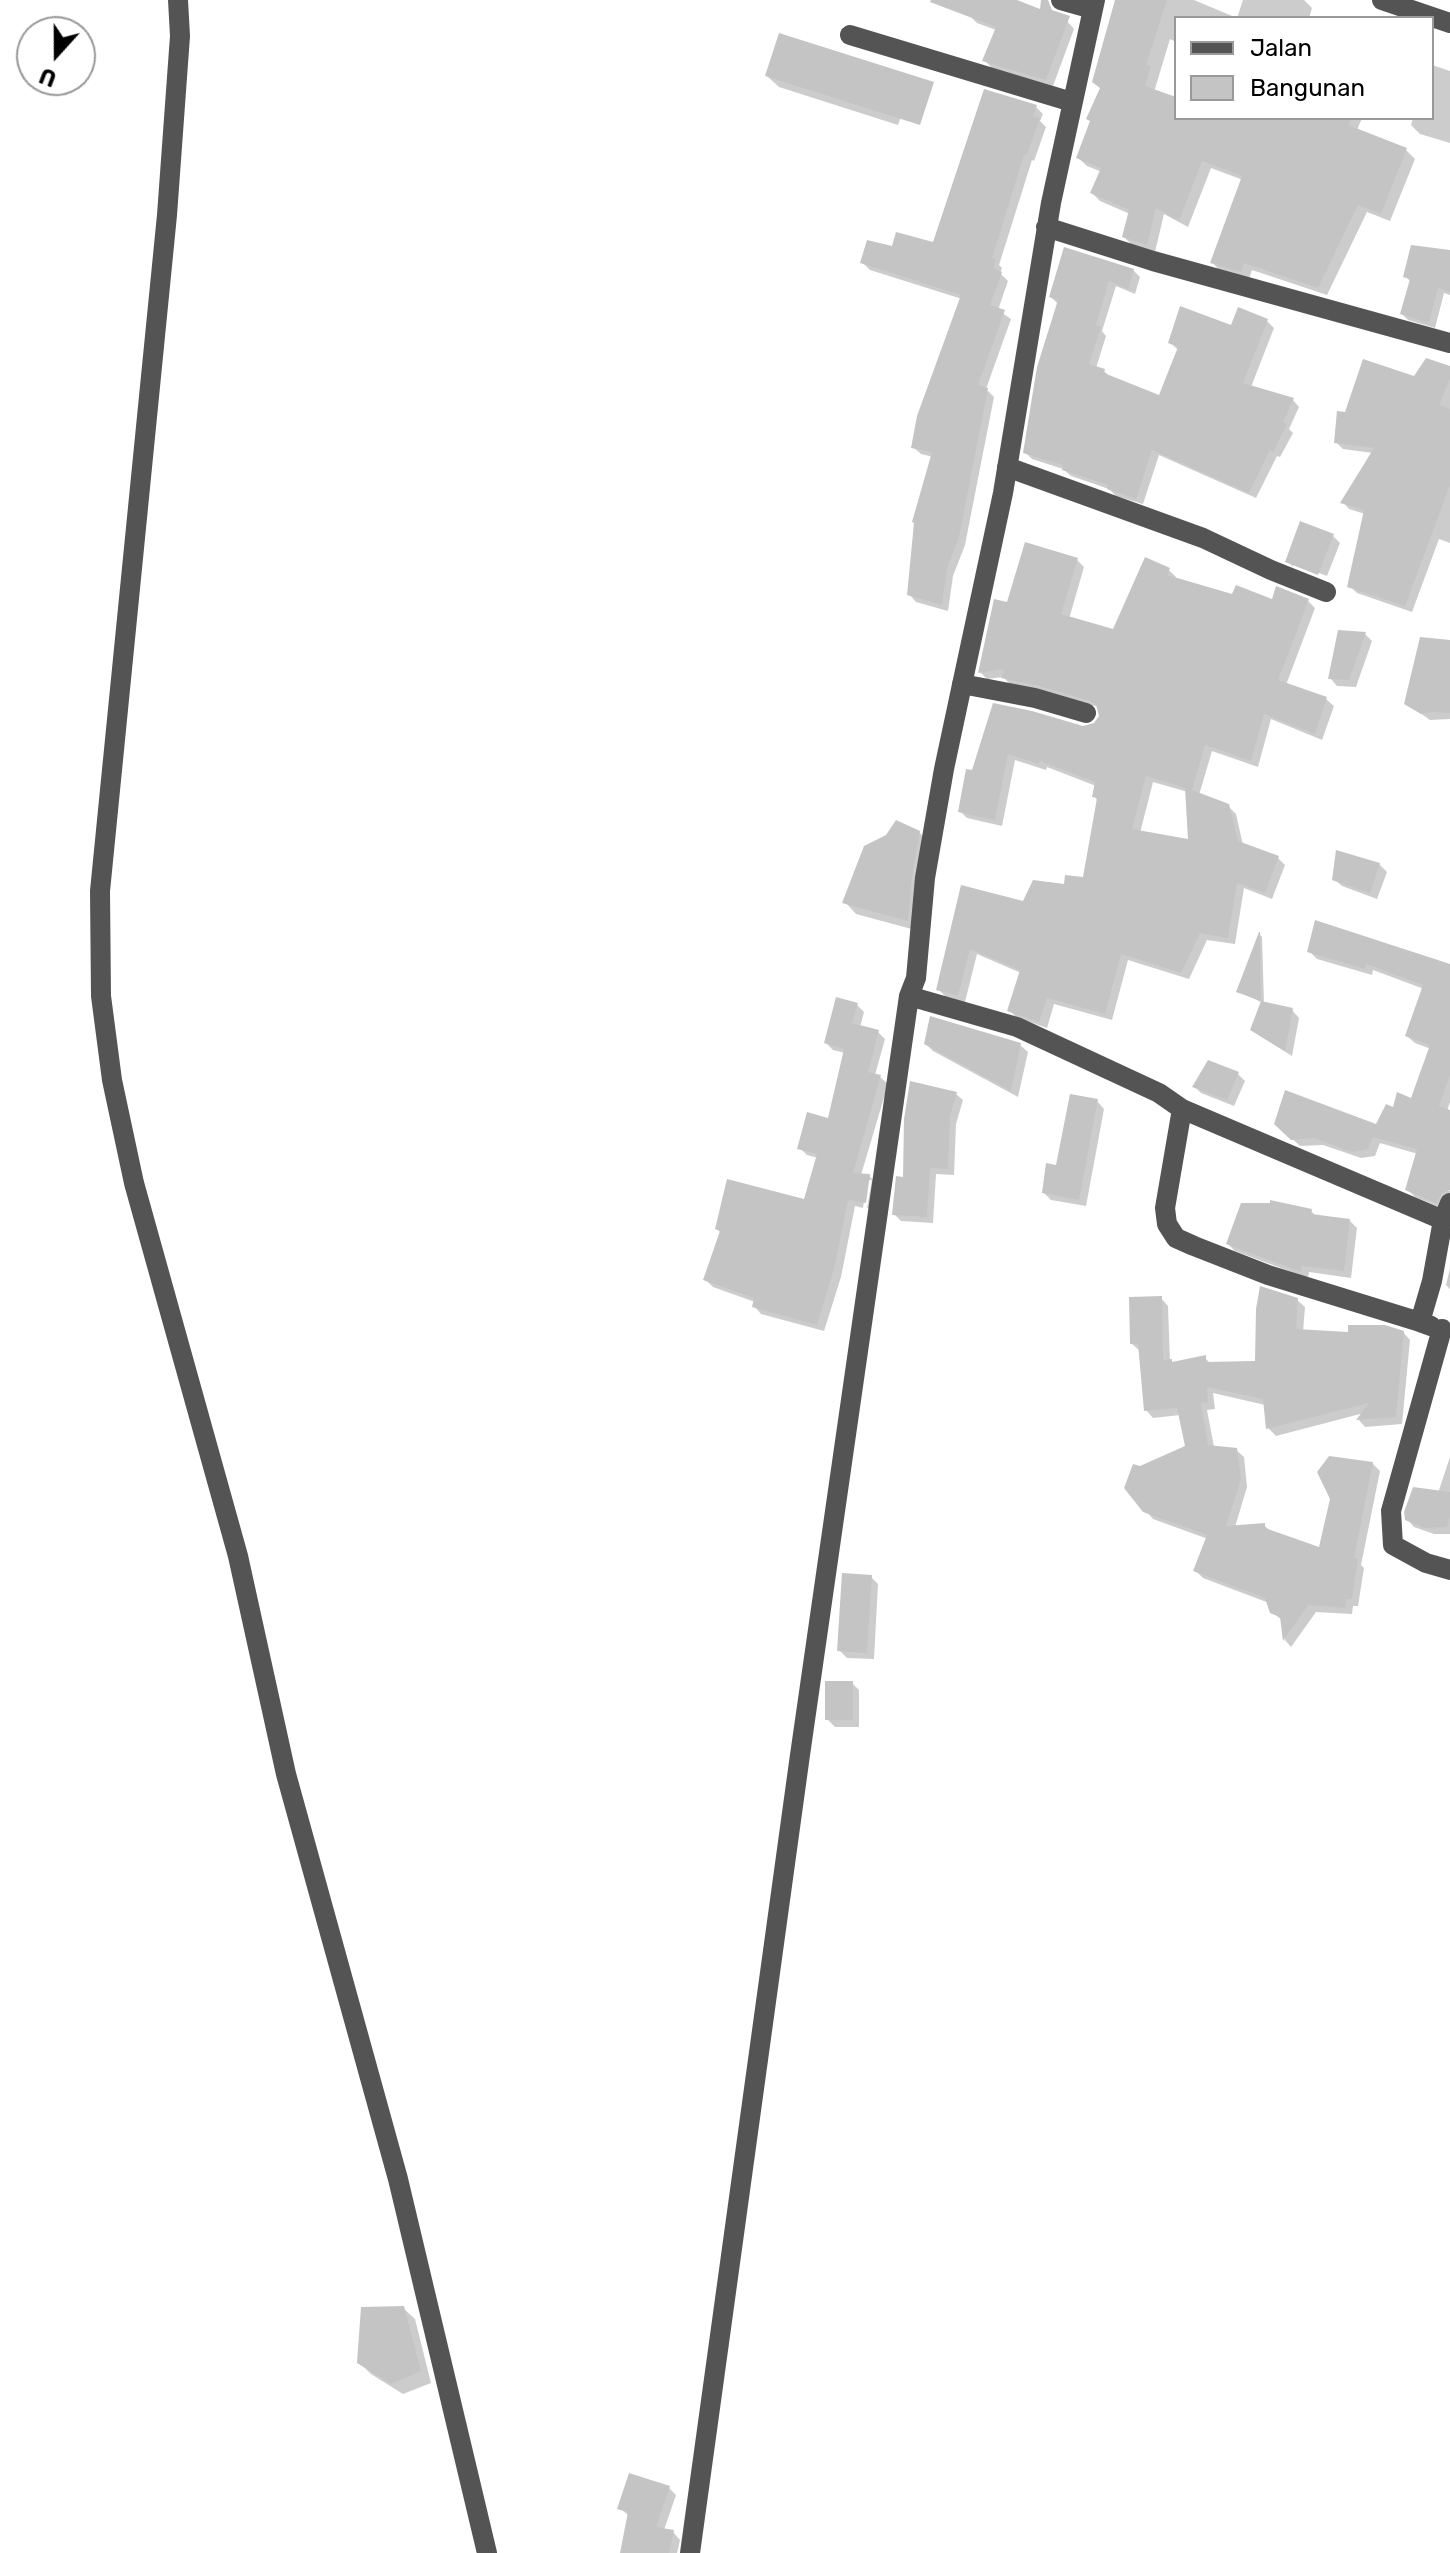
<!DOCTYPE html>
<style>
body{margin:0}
#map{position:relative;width:1450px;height:2553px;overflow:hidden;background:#fff;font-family:Rubik,sans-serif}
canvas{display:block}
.legend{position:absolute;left:1174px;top:16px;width:260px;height:104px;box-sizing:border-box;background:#fff;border:2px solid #999;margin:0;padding:10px 14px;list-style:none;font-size:24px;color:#000}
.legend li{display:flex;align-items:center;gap:16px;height:40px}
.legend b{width:40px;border:2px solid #999}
.north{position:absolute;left:16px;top:16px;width:80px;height:80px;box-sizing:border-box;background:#fff;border:2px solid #999;border-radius:50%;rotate:201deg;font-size:22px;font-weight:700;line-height:32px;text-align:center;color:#000}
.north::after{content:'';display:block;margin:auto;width:28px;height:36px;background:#000;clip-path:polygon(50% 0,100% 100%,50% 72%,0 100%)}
</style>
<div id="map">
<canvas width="1450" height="2553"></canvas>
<ul class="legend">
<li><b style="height:10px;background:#545454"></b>Jalan</li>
<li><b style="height:22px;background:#c4c4c4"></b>Bangunan</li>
</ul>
<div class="north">U</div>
</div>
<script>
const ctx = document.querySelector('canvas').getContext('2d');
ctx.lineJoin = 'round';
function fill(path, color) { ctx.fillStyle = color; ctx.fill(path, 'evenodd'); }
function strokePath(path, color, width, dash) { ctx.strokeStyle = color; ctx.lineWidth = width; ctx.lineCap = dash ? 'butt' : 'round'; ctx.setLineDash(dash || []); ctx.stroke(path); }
const shadow = new Path2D(`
 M976 0H1011L1067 21 1074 29 1053 86 992 68 985 61 996 30 977 23 970 16Z
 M1118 0H1194L1237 18 1243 0H1304L1312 8 1309 18H1176V42L1170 39 1154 92 1176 99V118H1362L1357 130 1406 150 1415 159 1390 221 1367 212 1327 295 1252 270 1249 279 1220 271 1212 262 1243 180 1211 168 1188 227 1164 214 1155 252 1132 245 1124 237 1130 214 1100 201 1092 193 1102 172 1087 166 1078 158 1102 89Z
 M1432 65 1450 71V143L1420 134 1411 125 1413 118H1432Z
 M767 76 912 85 898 125 779 87Z
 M1036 107 1043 114 1040 121 1046 127 1034 161 1032 160 999 265 1002 268 1000 273 1008 281 998 310 1011 319 986 389 994 397 965 545 953 576 948 611 916 602 909 594 933 457 921 454 913 447 962 299 870 270 863 263 893 248 934 245Z
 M1450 252V295L1444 293 1435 328 1408 320 1402 314 1412 283 1405 276Z
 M1133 270 1140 277 1135 294 1116 286 1102 331 1106 336 1096 368 1104 371 1111 378 1160 398 1178 350 1170 342 1267 321 1274 328 1251 387 1293 400 1299 407 1289 429 1293 433 1280 457 1277 456 1256 498 1159 455 1143 504 1116 496 1109 489 1071 476 1063 469 1032 459 1025 452 1059 305 1051 297Z
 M1450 367V543L1439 539 1412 612 1357 593 1350 586 1365 514 1349 509 1343 502 1373 453 1343 449 1336 442 1347 414 1414 379Z
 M1333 536 1340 543 1327 576 1293 563V567L1288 561Z
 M1077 560 1084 567 1069 619 1114 631 1169 570 1176 577 1175 580 1234 596 1273 602 1308 601 1315 608 1286 685 1326 699 1334 706 1322 740 1271 719 1258 767 1212 751 1199 795 1228 806 1236 814 1243 845 1278 858 1285 865 1272 899 1244 888 1235 944 1207 940 1189 979 1128 960 1112 1020 1054 1004 1047 1028 1016 1017 1009 1010 1021 973 977 954 965 1002 946 997 939 990 963 888 1024 904 1085 879 1098 801 1094 796 1096 786 1047 767 1046 770 1015 760 1002 826 967 818 960 811 995 706 1083 728 1096 725 1101 716 1099 707 1048 692 1011 685 1003 677 987 679 980 672 1008 604ZM1153 782 1188 792 1190 841 1140 833Z
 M1365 634 1372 641 1356 687 1337 686 1330 678Z
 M1450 642V719L1430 720 1406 703Z
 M919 832 930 844 919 931 856 914 845 902Z
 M1379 864 1387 872 1377 899 1342 886 1334 879Z
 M1260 935 1262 937 1264 1004 1292 1010 1299 1018 1292 1056 1260 1036 1252 1029 1263 1003 1238 991Z
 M1309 951 1450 966V1102L1447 1111 1450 1112V1184L1448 1190 1450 1191V1199L1444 1209 1415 1197 1407 1189 1418 1154 1380 1143 1375 1156 1361 1158 1323 1145 1300 1146 1276 1124 1377 1127 1394 1110 1412 1100 1431 1049 1415 1043 1407 1036 1424 989 1373 970 1372 975 1317 959Z
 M857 1005 864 1012 860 1027 878 1032 885 1039 875 1075 880 1077 888 1084 861 1175 869 1176 877 1183 873 1209 867 1208 872 1180H867L863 1208 855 1206 841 1277 824 1331 761 1314 754 1306 755 1302 713 1287 706 1280 721 1233 717 1229 806 1201 818 1158 807 1155 800 1148 830 1121 845 1053 833 1050 826 1043Z
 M926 1044 1020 1045 1028 1052 1018 1097 933 1051Z
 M1238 1074 1245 1081 1234 1106 1201 1093 1194 1086Z
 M956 1094 963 1100 956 1124 954 1175 936 1174 933 1223 901 1221 894 1214 905 1179Z
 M1097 1101 1104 1109 1086 1206 1051 1200 1044 1193Z
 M1311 1211 1317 1217 1350 1221 1357 1228 1351 1278 1309 1272 1308 1278 1235 1251 1228 1244Z
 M1450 1268V1289L1446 1285Z
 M1161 1298 1168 1306 1170 1361 1174 1363 1205 1358 1211 1364 1257 1363 1297 1300 1305 1307 1303 1332H1403L1410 1340 1402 1424 1365 1427 1359 1420 1364 1413 1276 1436 1268 1428 1265 1405 1213 1393 1215 1409 1207 1410 1214 1447 1236 1450 1244 1457 1247 1487 1235 1527 1264 1525 1271 1532 1321 1549 1372 1463 1380 1471 1361 1565 1364 1568 1358 1606H1353L1352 1614 1316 1612 1291 1647 1285 1640 1283 1621 1272 1612 1269 1603 1203 1578 1196 1571 1208 1539 1153 1519 1145 1510 1140 1469 1187 1447 1180 1415 1153 1418 1146 1410 1141 1352 1132 1344Z
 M1450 1457V1534H1434L1414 1527 1407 1519 1438 1493Z
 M871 1577 878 1584 874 1659 847 1658 839 1650Z
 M852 1683 859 1690V1727H835L827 1719Z
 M403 2308 415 2319 431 2383 403 2394 371 2374 359 2362Z
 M669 2488 676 2495 664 2530 673 2532 680 2540 677 2553H625L629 2516 620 2508Z`);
const building = new Path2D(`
 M931 0H1017L1040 9 1041 0H1048L1052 10 1070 16 1046 80 982 61 996 27 930 2Z
 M1115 0H1167L1146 65 1151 66 1145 86 1176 97V118H1351L1348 125 1407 148 1381 214 1358 205 1318 288 1244 263 1241 272 1210 263 1242 176 1202 161 1179 221 1156 208 1147 245 1122 237 1129 210 1090 193 1101 168 1076 158 1090 121 1086 119 1100 88 1092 82Z
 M779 33 934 82 920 125 765 76Z
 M984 89 1037 105 1033 116 1040 118 1027 155H1024L992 258 996 259 993 268 1002 272 990 305 1005 310 978 385 988 388 959 537 947 568 942 605 907 595 914 523 912 522 932 452 911 448 917 416 961 295 860 263 867 240 892 246 896 232 933 242Z
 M1411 245 1450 250V292L1438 288 1429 323 1400 314 1410 279 1403 277Z
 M1064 247 1134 269 1128 289 1109 281 1096 325 1101 327 1089 364 1105 369 1104 373 1159 395 1178 347 1168 343 1180 306 1231 325 1238 307 1268 319 1243 383 1294 398 1283 422 1287 424 1273 452 1270 450 1249 493 1152 450 1136 499 1107 489 1108 485 1062 470 1063 465 1023 453 1037 367 1058 300 1049 297Z
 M1426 358 1450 366V379L1439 405 1450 409V485L1405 606 1347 587 1364 510 1340 503 1374 448 1334 443 1337 411 1345 412 1363 359 1414 376Z
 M1300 521 1334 534 1318 575 1285 562Z
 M1025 542 1078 558 1061 614 1113 629 1145 557 1170 568 1167 575 1232 594 1236 585 1272 599 1276 586 1309 599 1278 680 1327 697 1315 734 1264 714 1251 761 1205 745 1192 790 1229 804 1238 841 1279 856 1265 893 1237 883 1228 938 1200 933 1181 973 1121 954 1105 1014 1047 998 1039 1022 1007 1011 1020 970 970 949 958 996 936 990 961 885 1023 901 1033 880 1064 884 1065 875 1083 877 1097 798 1092 797 1095 782 1040 761 1039 764 1008 754 995 820 958 812 966 769 972 770 993 703 1032 711 1083 726 1094 723 1099 716 1096 705 1090 701 1039 686 1001 678 1004 669 978 673 994 599 1007 602ZM1146 776 1185 788 1188 839 1132 829Z
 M1338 630 1366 632 1349 680 1328 679Z
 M1420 637 1450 640V713L1435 712 1421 714 1404 704Z
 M896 820 920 831 912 877 908 921 842 903 864 846 886 835Z
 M1336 850 1380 863 1370 893 1332 880Z
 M1315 920 1450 964V1075L1439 1106 1450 1110V1190L1442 1193 1436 1203 1405 1190 1417 1149 1373 1137 1368 1149 1352 1152 1314 1138 1291 1140 1274 1124 1285 1090 1376 1124 1386 1104 1393 1107 1397 1092 1411 1098 1430 1045 1405 1036 1423 985 1366 964 1365 969 1307 952Z
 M1259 932H1260L1261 1001 1236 992Z
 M836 997 858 1003 852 1023 879 1030 868 1072 881 1075 853 1173 870 1174 866 1203 848 1200 834 1269 817 1325 752 1307 754 1298 703 1280 720 1231 715 1229 727 1179 804 1199 817 1154 797 1149 807 1112 828 1118 844 1049 824 1043Z
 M1261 1001 1293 1008 1285 1051 1250 1030Z
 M930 1016 1021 1043 1011 1091 924 1044Z
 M1208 1060 1239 1072 1227 1100 1192 1087Z
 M910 1081 957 1092 950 1116 948 1169 930 1168 927 1217 892 1215 896 1176 903 1177 904 1119Z
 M1070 1094 1098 1099 1079 1200 1042 1193 1046 1163 1056 1165Z
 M1270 1200 1312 1209 1311 1214 1350 1219 1344 1271 1302 1266 1301 1272 1226 1244 1241 1203H1270Z
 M1260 1286 1298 1298 1296 1329 1348 1332V1325H1385L1404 1331 1396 1417 1356 1420 1369 1403 1266 1429 1263 1399 1207 1387 1208 1402 1201 1403 1208 1445 1237 1448 1241 1479 1226 1526 1265 1523V1528L1319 1547 1330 1499 1317 1472 1329 1456 1373 1462 1354 1558H1358L1352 1599H1346L1345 1608 1308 1605 1283 1641 1280 1617 1270 1613 1265 1598 1193 1571 1207 1535 1143 1512 1124 1488 1133 1464 1140 1466 1185 1446 1177 1408 1144 1411 1138 1344H1130L1129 1297 1162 1296 1163 1360 1172 1359V1362L1206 1355V1362L1255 1361 1256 1309Z
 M1413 1487 1450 1492V1517L1447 1527 1425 1528 1405 1520 1404 1512Z
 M842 1573 872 1575 867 1653 837 1651Z
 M825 1681H853V1720H825Z
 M404 2306 421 2371 391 2384 357 2363 361 2307Z
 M629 2473 670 2486 656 2527 674 2530 669 2553H620L628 2512 617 2509Z`);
const minor = new Path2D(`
 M178 0 180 36 167 215 100 891 101 996 112 1080 134 1183 238 1556 286 1774 398 2179 487 2553
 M1061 0 1093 9
 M1382 0 1450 23
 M850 35 1072 102
 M1046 227 1153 261 1450 343
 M1007 467 1203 538 1271 570 1326 592
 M962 684 1035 698 1086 713
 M909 996 1017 1027 1159 1093 1182 1109 1443 1220
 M1182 1109 1165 1208 1167 1224 1176 1238 1194 1246 1268 1275 1420 1322
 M1431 1326 1420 1322 1432 1281 1443 1220 1450 1203
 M1442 1329 1391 1511 1393 1545 1426 1563 1450 1570
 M690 2553 800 1755 909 996 916 978 925 878 944 769 1003 493 1051 203 1095 0`);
fill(shadow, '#0003');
fill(building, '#c4c4c4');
strokePath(minor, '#545454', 20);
</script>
